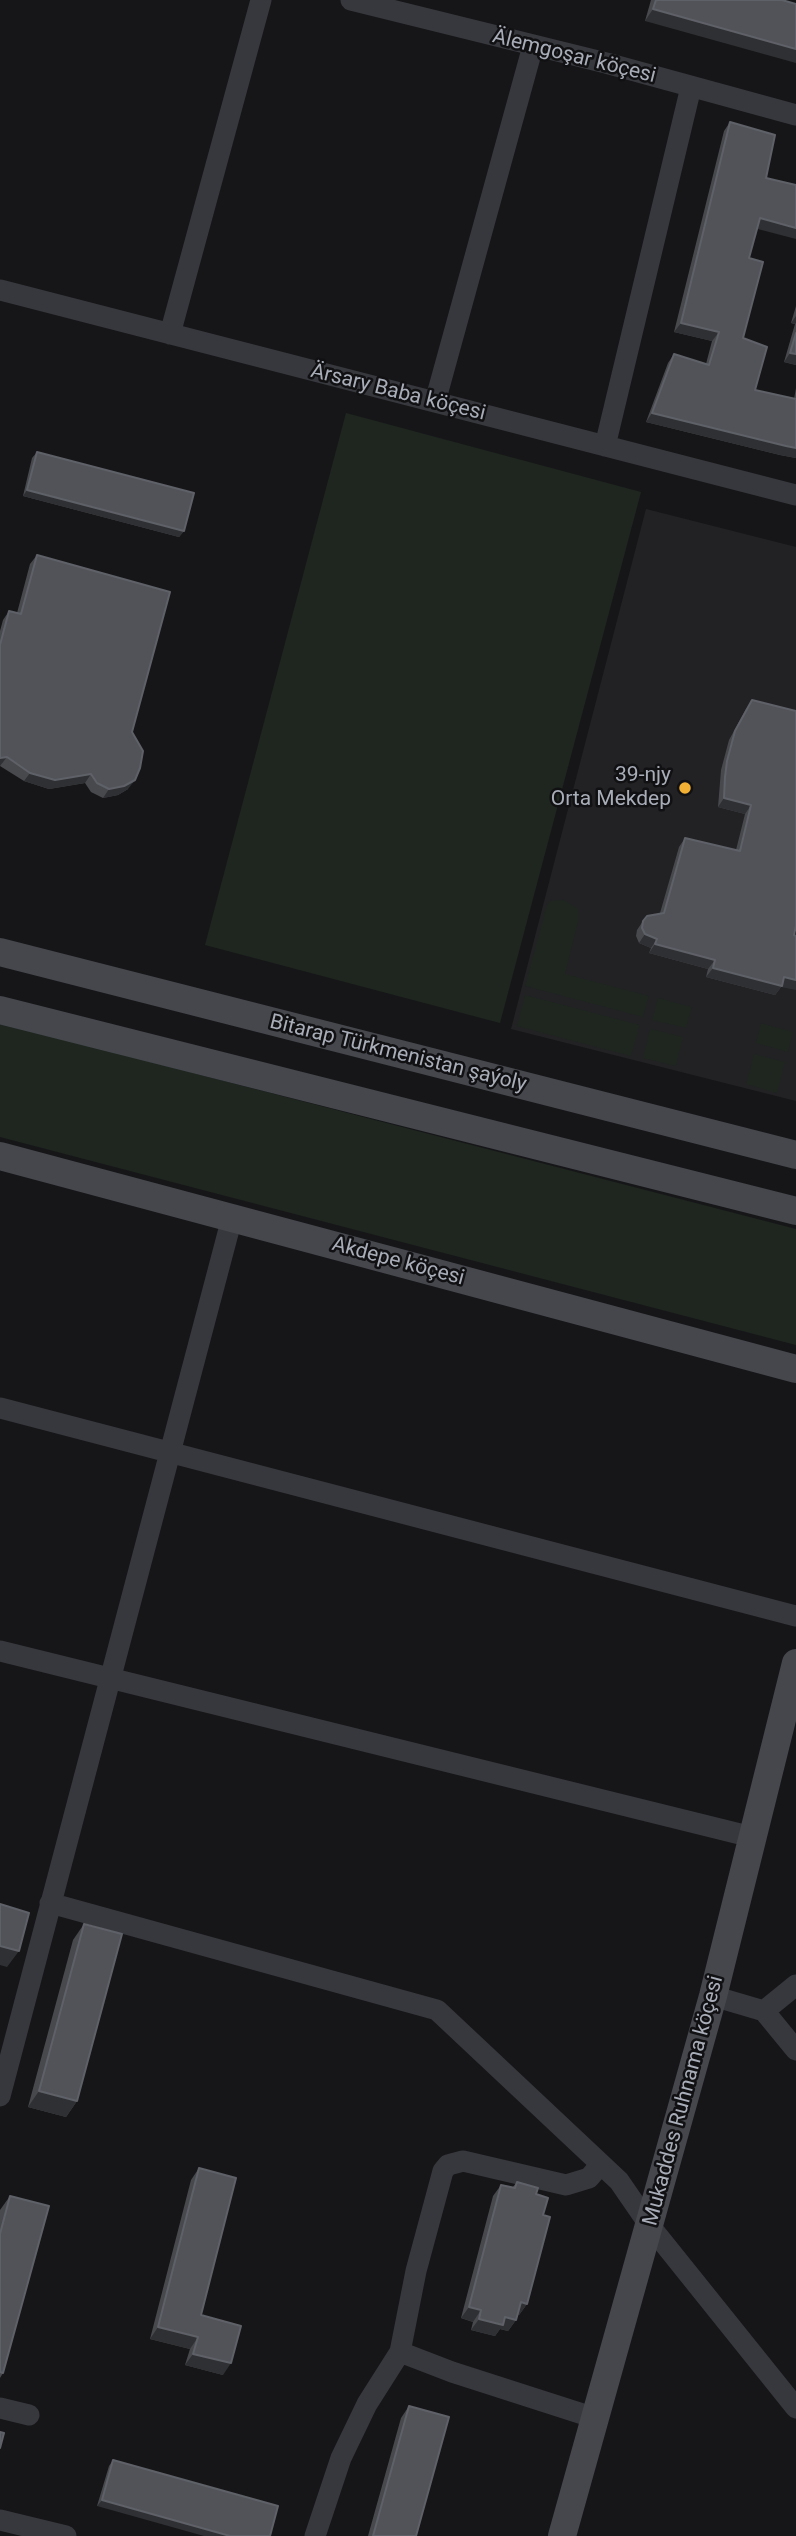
<!DOCTYPE html>
<meta charset="utf-8">
<style>
body{margin:0}
canvas{display:block;background:#161618}
</style>
<canvas width="796" height="2536"></canvas>
<script>
const ctx = document.querySelector('canvas').getContext('2d');
ctx.lineJoin = 'round';
function fill(path, color) { ctx.fillStyle = color; ctx.fill(path, 'evenodd'); }
function strokePath(path, color, width, dash) { ctx.strokeStyle = color; ctx.lineWidth = width; ctx.lineCap = dash ? 'butt' : 'round'; ctx.setLineDash(dash || []); ctx.stroke(path); }
function write(font, color, halo, rows, align = 'center') {
  ctx.font = font + ' Roboto,sans-serif'; ctx.lineWidth = 5; ctx.setLineDash([]); ctx.textBaseline = 'middle'; ctx.strokeStyle = halo; ctx.fillStyle = color; for (const [text, x, y, turn = 0] of rows) {
    ctx.save(); ctx.translate(x, y); ctx.rotate((+turn || 0) * Math.PI / 180); ctx.textAlign = isNaN(turn) ? turn : align; if (halo) ctx.strokeText(text, 0, 0); ctx.fillText(text, 0, 0); ctx.restore();
  }
}
const built = new Path2D(`
 M646 509 796 547V1101L511 1029Z`);
const green = new Path2D(`
 M346 413 641 492 500 1023 205 945Z
 M564 900 578 909 579 918 565 974 649 996 643 1017 525 986 547 905 551 901Z
 M525 995 640 1025 631 1056 517 1026Z
 M658 998 692 1007 686 1028 652 1020Z
 M0 1023 796 1229V1345L0 1137Z
 M761 1023 793 1032 788 1052 756 1043Z
 M650 1029 683 1037 676 1066 643 1058Z
 M754 1054 785 1062 777 1093 746 1084Z`);
const street = new Path2D(`
 M351 0 606 63 796 115
 M0 290 796 495
 M170 334 261 0
 M435 402 533 46
 M605 446 691 87
 M0 1408 796 1616
 M0 1651 752 1837
 M50 1903 437 2010 619 2181 650 2226 796 2408
 M713 1996 764 2011 796 1985
 M764 2011 796 2050
 M0 2096 232 1218
 M400 2352 416 2271 443 2171 448 2165 463 2161 566 2185 589 2178 601 2164
 M0 2408 29 2415
 M0 2520 66 2536
 M315 2536 341 2458 367 2404 400 2352 452 2372 595 2418`);
const secondary = new Path2D(`
 M0 952 796 1155
 M0 1010 796 1211
 M0 1156 796 1369
 M562 2536 713 1996 796 1663`);
const wall = new Path2D(`
 M651 0H782L645 21Z
 M730 122 766 178 757 228 749 258 743 338 755 390 794 399 796 388V458L780 455 646 422 668 363 674 354 706 364 712 341 674 332 724 131Z
 M796 306V365L784 362 795 324 791 323Z
 M37 452 184 531 179 537 23 496 32 458Z
 M37 555 132 732 128 789 118 795 103 798 91 792 85 783 49 789 24 781 0 766V631L3 620 9 611 17 613 30 564Z
 M752 700 781 987 775 995 706 977 708 969 649 953 651 948 639 943 636 936 637 930 643 921 660 913 679 847 685 838 736 850 745 814 718 807 721 770 729 740 746 709Z
 M84 1924 77 2101 66 2117 28 2107 73 1940Z
 M199 2168 201 2315 223 2375 185 2365 190 2349 150 2339 191 2180Z
 M517 2182 536 2194 543 2215 527 2304 519 2315H517L516 2320 508 2331 500 2329 495 2336 471 2330 473 2322 461 2318 493 2196 501 2185 512 2188Z
 M10 2196 3 2373 0 2378V2210Z
 M409 2406 416 2536H368L401 2418Z
 M113 2460 278 2506H97L109 2466Z`);
const shadedWall = new Path2D(`
 M653 9 796 49V63L645 21Z
 M760 218 796 228V239L754 228Z
 M796 316V323L795 324 791 323Z
 M681 323 719 332 712 341 674 332Z
 M790 353 796 354V365L784 362Z
 M652 413 796 448V458L780 455 646 422Z
 M27 490 184 531 179 537 23 496Z
 M7 757 0 766V758Z
 M30 773 91 774 85 783 49 789 24 781Z
 M135 780 128 789 118 795 103 798 109 789Z
 M724 798 751 805 745 814 718 807Z
 M645 934 657 939 651 948 639 943Z
 M655 944 715 960 708 969 649 953Z
 M713 968 784 977 796 980V990L781 987 775 995 706 977Z
 M0 1946 19 1951 7 1967 0 1965Z
 M39 2091 77 2101 66 2117 28 2107Z
 M521 2302 527 2304 519 2315 513 2314Z
 M469 2307 481 2310 473 2322 461 2318Z
 M505 2317 516 2320 508 2331 500 2329 495 2336 471 2330 479 2319Z
 M158 2327 198 2337 190 2349 150 2339Z
 M193 2354 231 2363 223 2375 185 2365Z
 M102 2500 230 2536H204L97 2506Z`);
const building = new Path2D(`
 M656 0H782L796 4V49L653 9Z
 M730 122 775 135 766 178 796 185V228L760 218 749 258 763 262 743 338 767 347 755 390 796 399V448L786 446 652 413 674 354 709 365 719 332 681 323Z
 M796 333V354L790 353Z
 M37 452 194 493 184 531 27 490Z
 M37 555 170 592 132 732 143 751 140 768 135 780 124 786 109 789 97 783 91 774 55 780 30 773 7 757 0 758V645L9 611 21 614Z
 M752 700 796 711V926L794 935 796 936V980L784 977 782 986 713 968 715 960 655 944 657 939 645 934 642 928 643 921 647 916 664 913 685 838 740 851 751 805 724 798 725 777 727 761 735 731Z
 M0 1904 29 1913 19 1951 0 1946Z
 M84 1924 122 1934 77 2101 39 2091Z
 M199 2168 236 2178 201 2315 241 2326 231 2363 193 2354 198 2337 158 2327Z
 M517 2182 538 2188 536 2194 548 2198 543 2215 550 2217 527 2304 521 2302 516 2320 505 2317 503 2325 479 2319 481 2310 469 2307 501 2185 515 2188Z
 M10 2196 49 2206 3 2373 0 2372V2234Z
 M409 2406 449 2417 416 2536H373Z
 M0 2432 4 2433 0 2448Z
 M113 2460 278 2506 270 2536H230L102 2500Z`);
const markers = [
 [685,788,7,"#f2b134"]
];
const streetNames = [
 ["Älemgoşar köçesi",574,57,14],
 ["Ärsary Baba köçesi",398,393,14],
 ["Bitarap Türkmenistan şaýoly",398,1054,14],
 ["Akdepe köçesi",398,1262,15],
 ["Mukaddes Ruhnama köçesi",684,2101,-75]
];
const poiNames = [
 ["39-njy",671,776],
 ["Orta Mekdep",671,800]
];
fill(built, '#222225');
fill(green, '#1e261f');
strokePath(street, '#37383d', 21);
strokePath(secondary, '#45474d', 28);
fill(wall, '#47494d');
fill(shadedWall, '#2f3033');
fill(building, '#525359');
strokePath(building, '#5f6168', 2);
for (const [x, y, r, color] of markers) { const dot = new Path2D(); dot.arc(x, y, r, 0, 2 * Math.PI); ctx.fillStyle = color; ctx.fill(dot); strokePath(dot, '#111113', 2.5); }
write('21px', '#a8adb8', '#111113', streetNames);
write('21px', '#a8adb8', '#111113', poiNames, 'right');
</script>
